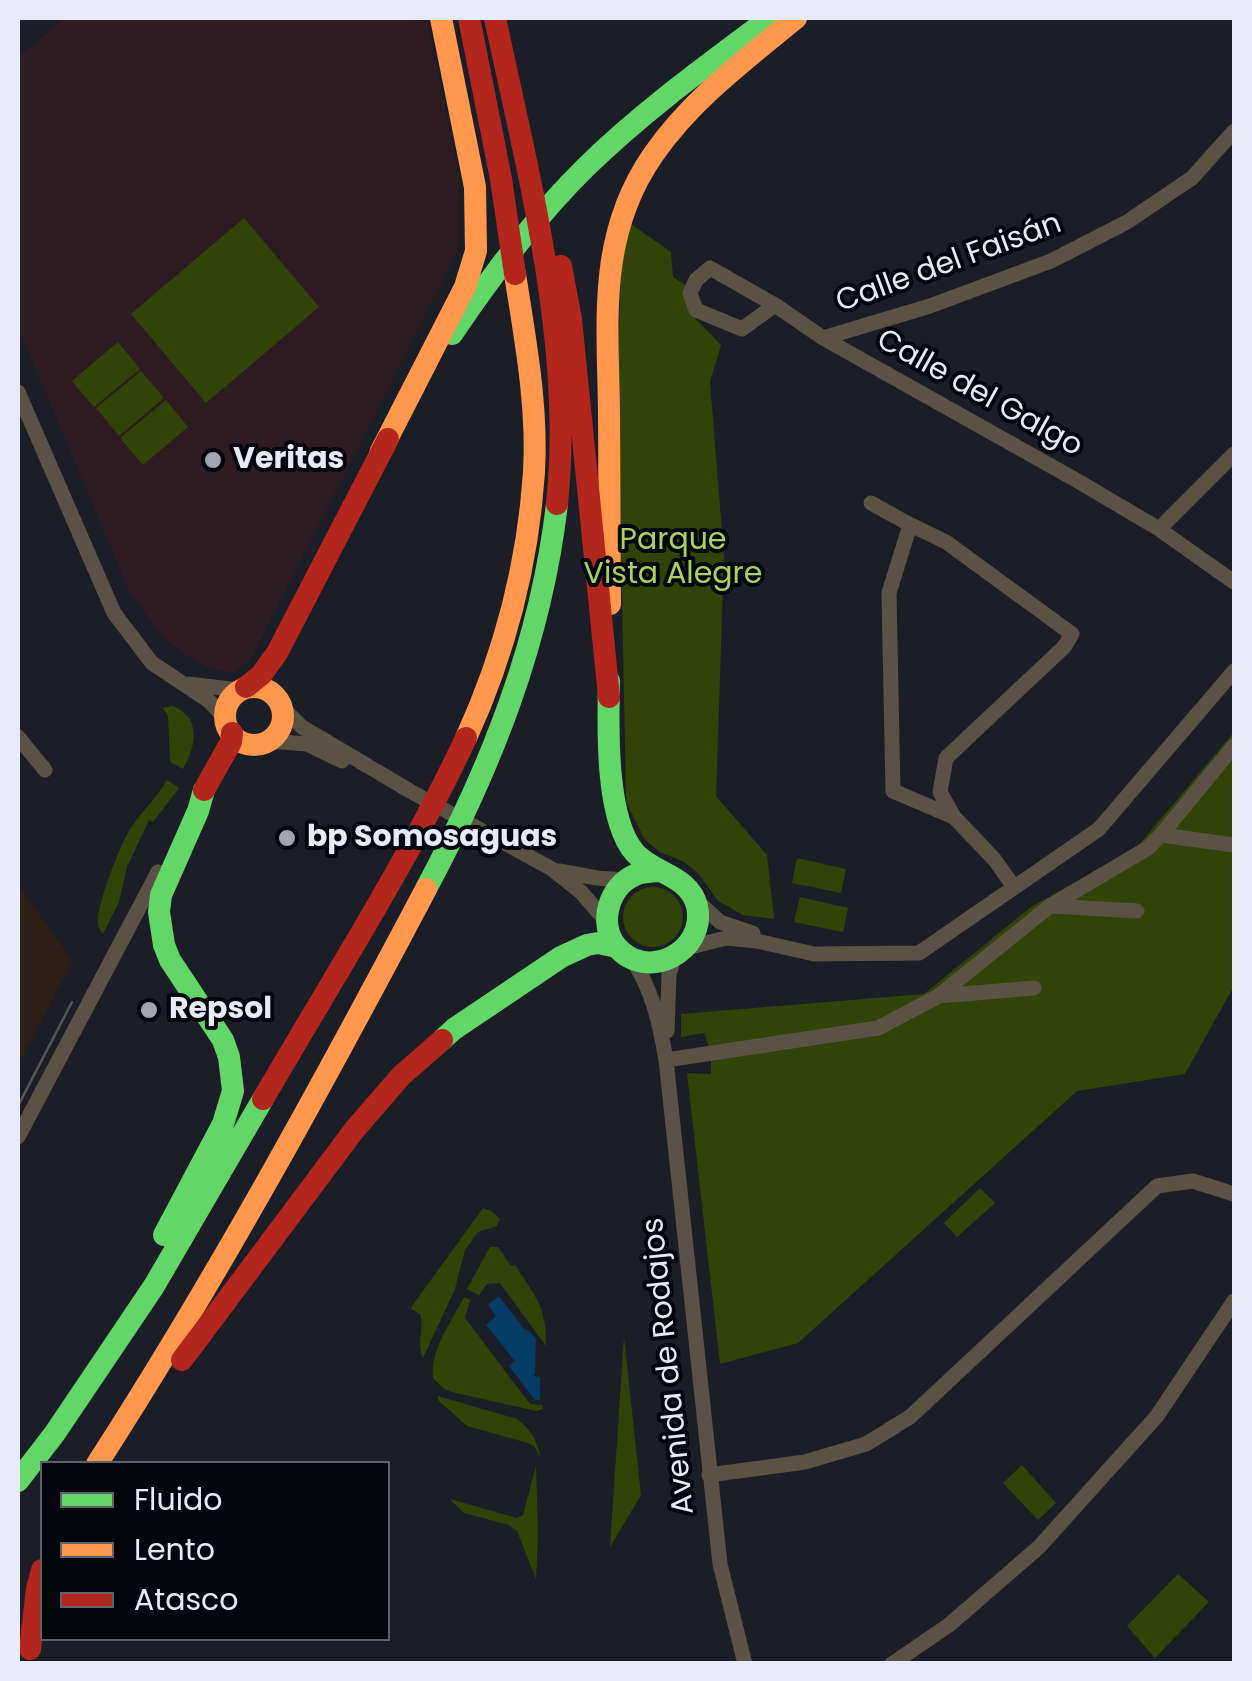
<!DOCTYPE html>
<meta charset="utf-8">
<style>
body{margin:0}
#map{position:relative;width:1252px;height:1681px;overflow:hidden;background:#1c1e27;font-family:Poppins,sans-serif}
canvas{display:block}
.frame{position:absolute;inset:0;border:20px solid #e8ebf7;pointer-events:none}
.legend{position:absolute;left:40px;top:1461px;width:350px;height:180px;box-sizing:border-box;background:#05060d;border:2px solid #60626b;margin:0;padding:12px 18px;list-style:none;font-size:30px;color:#e8ebf7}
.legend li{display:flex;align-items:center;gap:20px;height:50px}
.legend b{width:50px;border:2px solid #60626b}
</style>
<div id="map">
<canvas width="1252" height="1681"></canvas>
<div class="frame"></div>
<ul class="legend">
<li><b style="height:12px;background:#63d668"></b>Fluido</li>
<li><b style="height:12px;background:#ff974d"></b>Lento</li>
<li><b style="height:12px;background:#b3261e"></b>Atasco</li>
</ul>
</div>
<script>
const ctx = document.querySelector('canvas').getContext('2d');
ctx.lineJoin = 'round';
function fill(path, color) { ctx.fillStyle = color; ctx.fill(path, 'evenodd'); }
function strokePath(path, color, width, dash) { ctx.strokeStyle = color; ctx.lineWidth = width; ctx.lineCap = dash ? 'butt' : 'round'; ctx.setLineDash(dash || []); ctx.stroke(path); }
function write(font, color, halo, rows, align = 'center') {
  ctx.font = font + ' Poppins,sans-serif'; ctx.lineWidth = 8; ctx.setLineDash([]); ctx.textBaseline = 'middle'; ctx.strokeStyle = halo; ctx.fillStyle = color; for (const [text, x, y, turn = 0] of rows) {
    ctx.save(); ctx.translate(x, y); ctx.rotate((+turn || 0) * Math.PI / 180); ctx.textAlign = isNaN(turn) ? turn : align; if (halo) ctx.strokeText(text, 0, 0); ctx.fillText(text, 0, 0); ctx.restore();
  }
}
const commercial = new Path2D(`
 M18 885 73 961 18 1065Z`);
const education = new Path2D(`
 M65 18H426L459 176 458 250 251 659 234 672 212 670 188 656 164 638 130 593 18 327V57Z`);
const green = new Path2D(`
 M244 218 319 307 206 403 131 314Z
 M628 222 671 252 673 277 685 285 689 312 721 345 710 382 724 557 716 796 767 855 774 919 743 915 718 901 698 873 684 862 660 852 645 840 626 802 618 379 622 228Z
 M118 342 140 369 94 407 72 381Z
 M141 371 164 398 119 436 96 408Z
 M166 400 188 427 143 465 120 438Z
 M172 706C202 716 196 747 183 769L170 762 168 716 163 708Z
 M1234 732V986L1185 1074 1077 1091 798 1343 720 1364 687 1073 711 1074V1052L704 1033 681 1037V1014L924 994 1031 907 1137 847Z
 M167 780 179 788 153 822 149 820 127 867 119 902 103 934C98 927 98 928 98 919 98 903 120 845 129 831 140 813 156 799 167 780Z
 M797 858 846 869 841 893 792 883Z
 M623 917a30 30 0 1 1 60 0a30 30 0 1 1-60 0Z
 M800 897 848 908 843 932 794 922Z
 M980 1188 995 1203 957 1237 944 1223Z
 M483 1208 493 1212 500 1219 497 1226 478 1232 465 1250 455 1289 423 1358C416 1342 425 1329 420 1314L411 1309 412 1306Z
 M490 1247H498L511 1266 515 1265C535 1296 547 1307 546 1346L500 1283 487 1284 479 1295 467 1289Z
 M464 1297 470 1300 465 1318 530 1404 543 1405V1409L536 1411 452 1392 443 1388 433 1378C430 1350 451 1322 464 1297Z
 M624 1337 641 1495 610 1547Z
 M438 1396 517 1419C532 1430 536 1440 541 1458L534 1446 528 1443 467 1426 438 1400Z
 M1022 1465 1056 1503 1038 1520 1003 1483Z
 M536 1466 538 1536 536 1579 517 1531 509 1525 464 1513 450 1499 517 1518 523 1515Z
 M1178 1574 1209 1602 1155 1658 1127 1626Z`);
const water = new Path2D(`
 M499 1296 524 1329 530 1332 536 1339 535 1373 533 1376 540 1377V1400H535L509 1366 515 1361 486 1325 496 1316 488 1305Z`);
const street = new Path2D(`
 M775 305 742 329 696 310 690 293 696 280 710 268 775 305 823 338 1076 480 1159 529 1234 582
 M823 338 930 306 1051 261 1127 222 1192 178 1234 131
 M18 392 114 613 152 663 209 701 226 719
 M871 503 907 523 946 542 1072 634 1064 647 946 758 940 792 954 817 994 859 1014 887
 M910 525 889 593 893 791 954 817
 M1159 529 1234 454
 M188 684 239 690
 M282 707 302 727 410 791 552 869 581 892 606 921
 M18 737 45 770
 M270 741 307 744 342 761
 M1161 835 1234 845
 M559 871 597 878 624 880
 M696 900 720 922 753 933
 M1051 906 1137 911
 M686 948 726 938 757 941 814 954 919 953 1099 829 1234 671
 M631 958C652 988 660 1024 666 1060L720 1564 745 1664
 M939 996 1034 988
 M667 1031 669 975 674 957
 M666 1060 878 1028 937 997 1050 906 1148 848 1161 835 1234 746
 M18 1137 158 872
 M709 1475 805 1462 866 1444 910 1417 1157 1186 1193 1181 1234 1194
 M892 1664 949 1625 1039 1547 1157 1416 1234 1301`);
const fast = new Path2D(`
 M452 334C492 275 535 217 586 167 642 112 707 65 770 18
 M609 681C608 726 605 819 635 853 654 874 689 875 697 906 707 952 646 983 616 946 598 923 609 886 635 875 642 872 651 872 658 871
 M426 889C491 767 541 642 557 504
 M442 1040 454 1029 561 957 587 945 598 943 617 947
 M164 1235 223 1124 233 1091 229 1057 223 1040 170 960 164 945 159 912 161 895 198 811 204 790
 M18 1481 55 1433 154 1286 263 1099`);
const slow = new Path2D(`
 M380 453 465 287 476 251 475 187 441 18
 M610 604C610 540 609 477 609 413 608 320 597 236 653 155 691 100 745 60 796 18
 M225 716a29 29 0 1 1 58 0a29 29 0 1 1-58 0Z
 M466 738C504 655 528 563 534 472 538 406 525 339 515 274
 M97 1464C217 1278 323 1084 426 889`);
const jam = new Path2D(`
 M469 18 501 179 515 274
 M495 18C528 174 574 344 557 504
 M561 266 571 319 609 697
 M246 687 261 675 277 653 388 439
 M204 790 231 742 232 733
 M263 1099C332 980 408 862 466 738
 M182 1360 355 1129 401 1076 442 1040
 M30 1649 37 1589 42 1570`);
const tram = new Path2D(`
 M18 1106 72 1002`);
const markers = [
 [213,460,10,"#a1a3ae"],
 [287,838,10,"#a1a3ae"],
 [149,1010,10,"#a1a3ae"]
];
const streetNames = [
 ["Calle del Faisán",949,264,-20],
 ["Calle del Galgo",979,394,29],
 ["Avenida de Rodajos",670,1366,-96]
];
const poiNames = [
 ["Veritas",233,460],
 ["bp Somosaguas",307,838],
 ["Repsol",169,1010]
];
const parkNames = [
 ["Parque",673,541],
 ["Vista Alegre",673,575]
];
fill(commercial, '#2c1f17');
fill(education, '#2d1d22');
fill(green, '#324307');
fill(water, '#033c65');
strokePath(street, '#5a5345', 15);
strokePath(fast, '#63d668', 22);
strokePath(slow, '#ff974d', 22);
strokePath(jam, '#b3261e', 22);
strokePath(tram, '#585555', 2.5);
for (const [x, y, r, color] of markers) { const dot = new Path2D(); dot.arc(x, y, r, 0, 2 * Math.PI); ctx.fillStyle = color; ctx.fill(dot); strokePath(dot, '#05060d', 4); }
write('30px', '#e8ebf7', '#05060d', streetNames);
write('bold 30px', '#e8ebf7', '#05060d', poiNames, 'left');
write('30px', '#aad260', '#05060d', parkNames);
</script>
